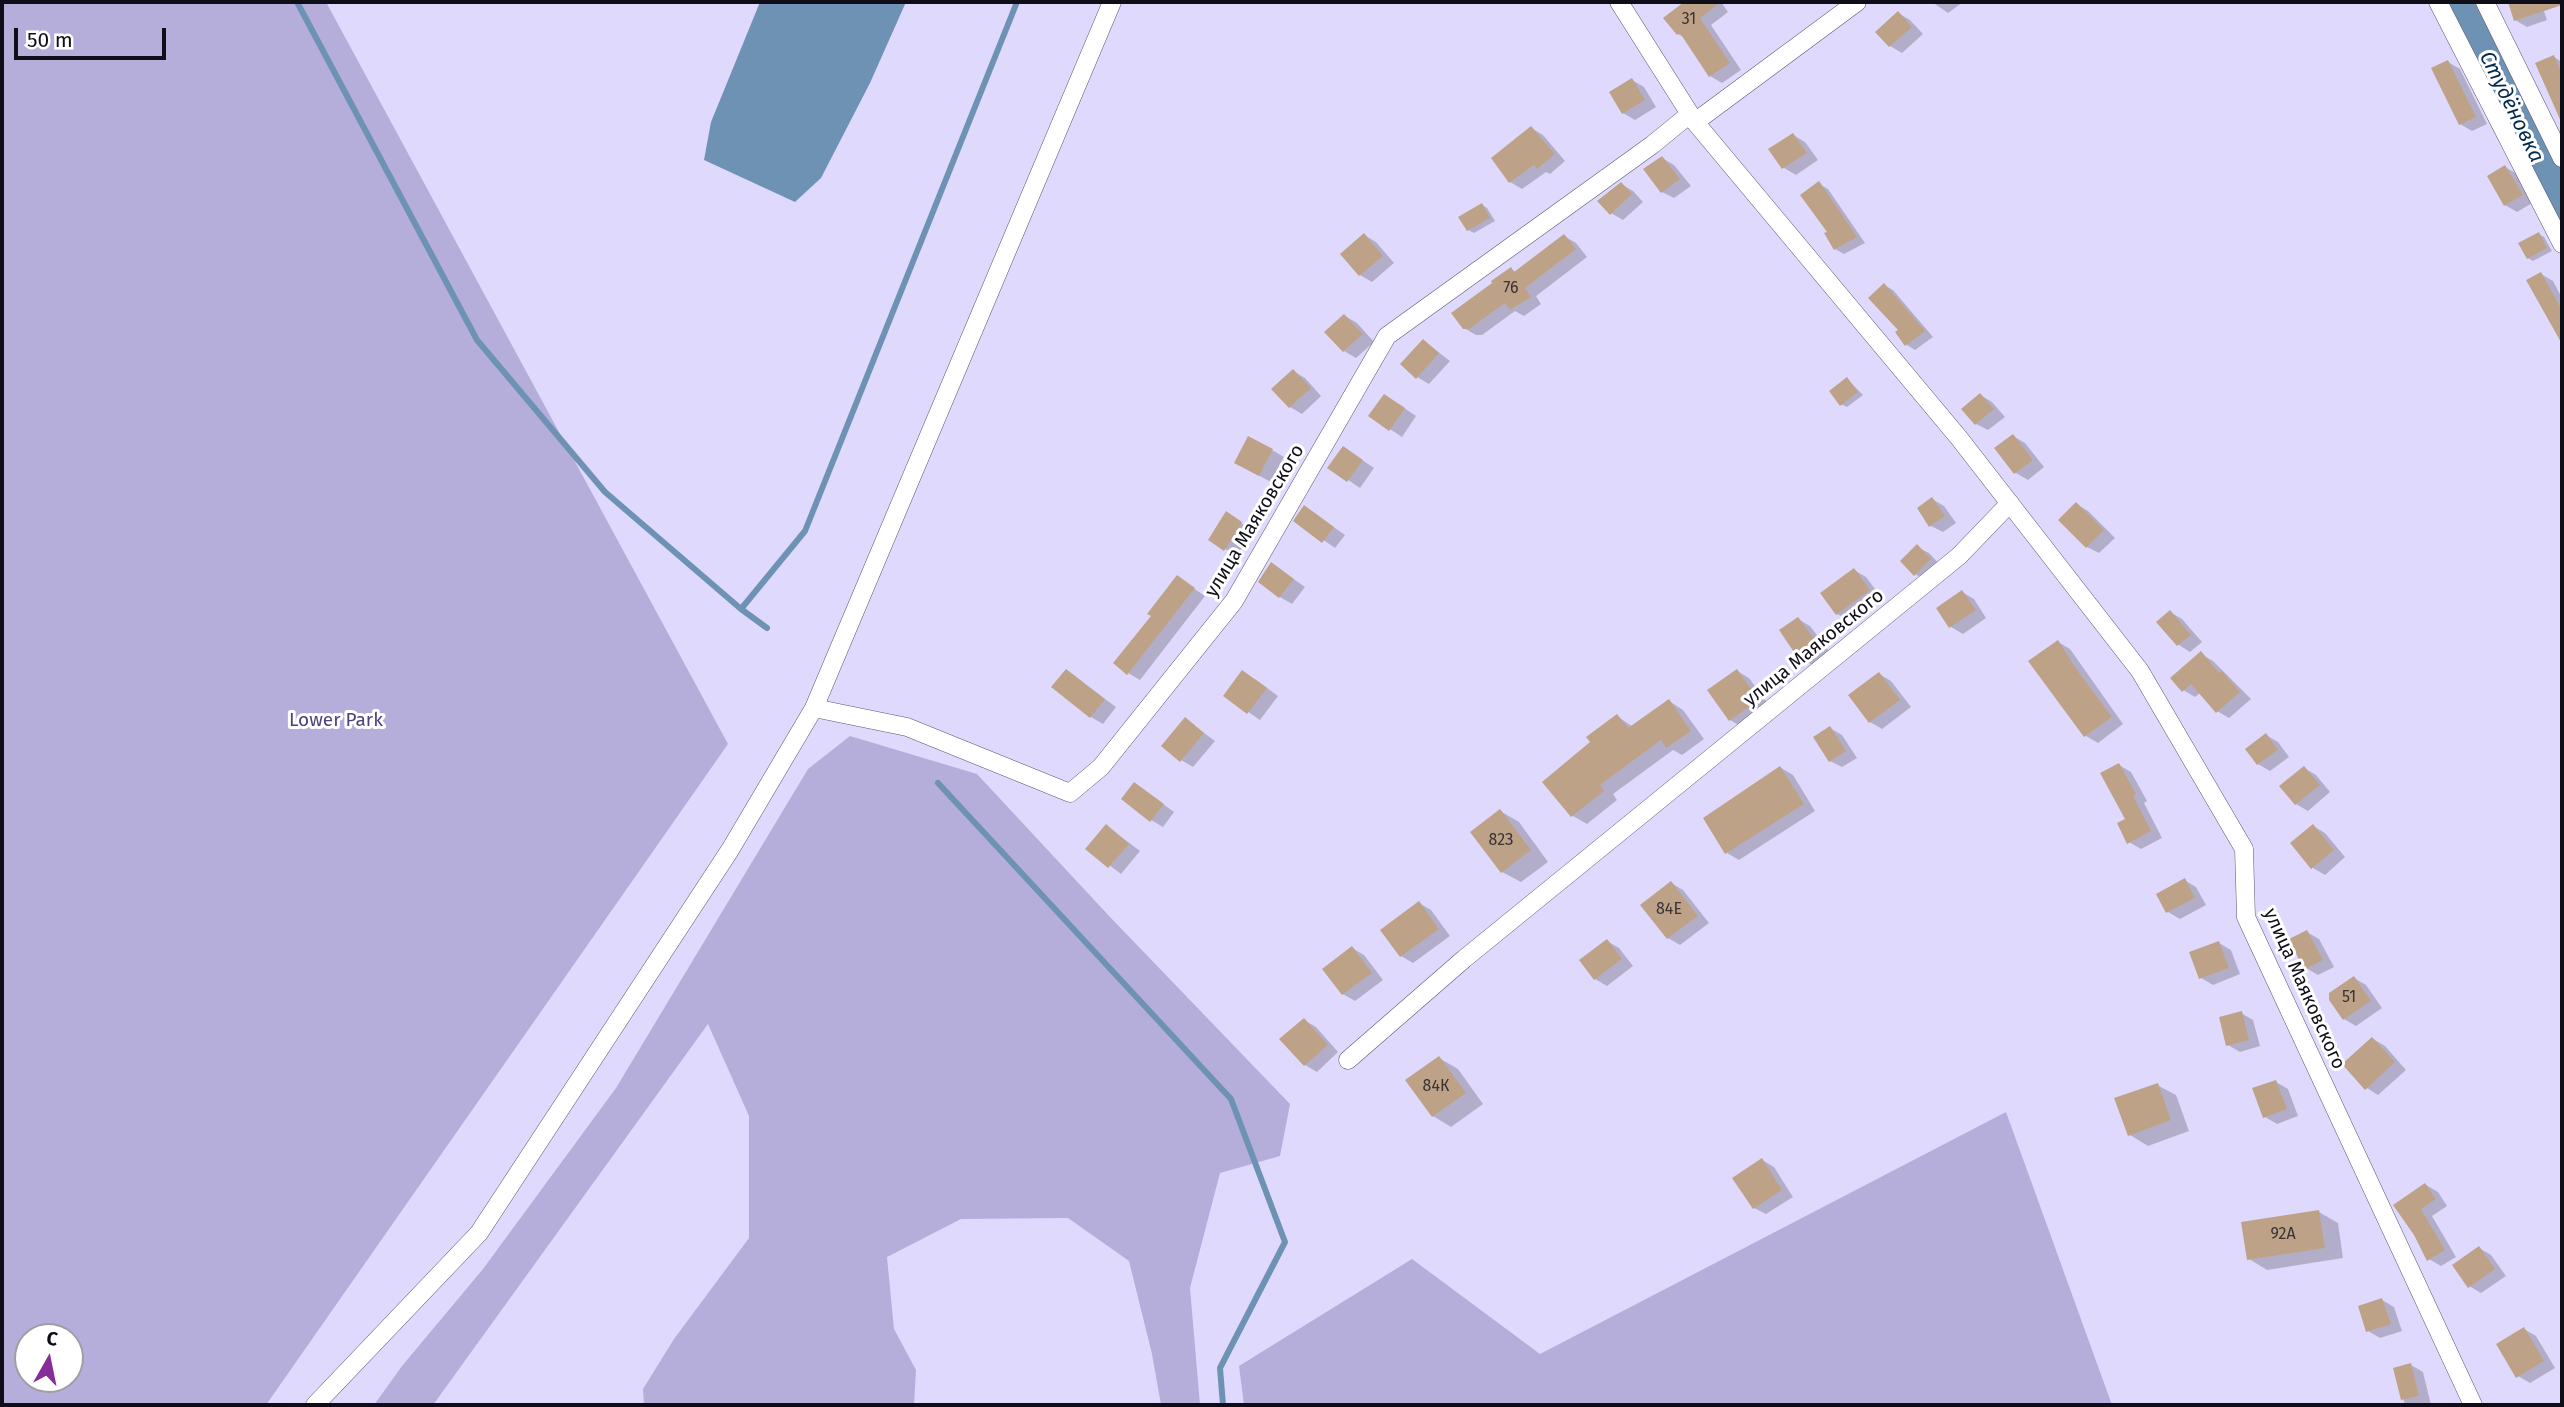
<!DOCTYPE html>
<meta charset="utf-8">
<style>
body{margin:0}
#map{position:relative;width:2564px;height:1407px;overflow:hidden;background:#dfdafd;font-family:"Fira Sans",sans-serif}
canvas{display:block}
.frame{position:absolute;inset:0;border:4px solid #0f0d18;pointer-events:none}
.north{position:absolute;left:14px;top:1323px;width:70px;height:70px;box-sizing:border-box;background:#fff;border:2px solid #9f9ea3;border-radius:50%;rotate:9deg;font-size:19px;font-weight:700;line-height:28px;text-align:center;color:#0f0d18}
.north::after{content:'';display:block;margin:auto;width:24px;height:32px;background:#862d99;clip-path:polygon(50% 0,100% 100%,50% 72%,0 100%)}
.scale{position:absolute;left:14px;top:28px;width:152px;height:32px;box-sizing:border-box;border:4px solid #0f0d18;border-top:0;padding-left:9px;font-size:21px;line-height:24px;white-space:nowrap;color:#0f0d18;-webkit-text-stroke:5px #fff;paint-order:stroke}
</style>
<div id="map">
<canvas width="2564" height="1407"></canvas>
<div class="frame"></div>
<div class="north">С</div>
<div class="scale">50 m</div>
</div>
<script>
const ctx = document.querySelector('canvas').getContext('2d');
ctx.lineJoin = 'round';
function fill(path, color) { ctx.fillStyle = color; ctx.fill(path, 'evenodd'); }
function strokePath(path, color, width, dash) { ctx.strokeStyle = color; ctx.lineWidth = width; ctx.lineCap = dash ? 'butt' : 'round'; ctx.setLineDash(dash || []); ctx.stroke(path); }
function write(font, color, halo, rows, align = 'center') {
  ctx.font = font + ' "Fira Sans",sans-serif'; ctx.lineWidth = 6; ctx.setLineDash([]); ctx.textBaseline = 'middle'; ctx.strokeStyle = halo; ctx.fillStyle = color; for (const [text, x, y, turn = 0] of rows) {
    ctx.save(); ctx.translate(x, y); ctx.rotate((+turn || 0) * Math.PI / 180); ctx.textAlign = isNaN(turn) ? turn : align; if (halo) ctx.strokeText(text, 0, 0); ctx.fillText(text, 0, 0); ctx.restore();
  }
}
const green = new Path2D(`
 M2 2H326L728 744 266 1405H2ZM28 1337H70V1379H28Z
 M850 736 977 774 1111 918 1290 1104 1280 1156 1220 1173 1190 1288 1200 1405H1161L1152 1354 1129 1261 1068 1218 961 1219 887 1257 894 1329 916 1370 914 1405H644L643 1389 674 1339 749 1238V1116L708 1024 433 1405H374L402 1366 483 1269 616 1088 808 769Z
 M2006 1112 2112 1405H1244L1239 1366 1412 1259 1540 1354Z`);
const water = new Path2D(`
 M760 2H906L870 83 821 178 795 202 704 160 711 122Z`);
const shadow = new Path2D(`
 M1687 2H1721L1728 12 1711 25 1741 70 1722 83 1710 76 1685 38 1678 34 1666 18Z
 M1932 2H1963L1948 13Z
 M2510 2H2541L2547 20 2527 27 2515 20Z
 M1898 13 1910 20 1923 34 1902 53 1890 46 1877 32Z
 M2554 57 2562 62V105L2553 99Z
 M2448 62 2460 69 2487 124 2472 131 2460 124Z
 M1632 80 1644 87 1656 107 1635 120 1623 113Z
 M1531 128 1543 135 1565 161 1550 174 1546 172 1522 189 1510 182Z
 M1793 135 1805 142 1818 160 1796 175 1784 168 1771 149Z
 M1662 158 1674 165 1691 186 1674 198 1662 192Z
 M2505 167 2517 174 2534 202 2517 212 2505 205Z
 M1621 184 1633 191 1643 202 1623 220 1611 213Z
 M1819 184 1828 189 1865 243 1844 254 1835 249 1829 232Z
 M1482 205 1487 208 1495 221 1474 233 1468 230Z
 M2539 234 2544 237 2552 251 2533 261 2528 258Z
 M1364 235 1376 242 1394 263 1372 282 1360 275Z
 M1564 236 1576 243 1587 257 1536 296 1541 304 1524 316 1515 311 1482 335H1476L1464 328 1511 269 1516 272Z
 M2541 274 2553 281 2562 298V338L2557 335Z
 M1884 285 1893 290 1933 337 1915 350 1907 345 1897 333 1901 330Z
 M1345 316 1357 323 1374 342 1356 358 1344 351Z
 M1424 341 1450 361 1429 384 1417 377Z
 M1293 371 1305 378 1321 396 1302 414 1290 407Z
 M1847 379 1863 395 1847 407 1841 404Z
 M1980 395 1992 402 2005 417 1988 430 1976 424Z
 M1397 403 1416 416 1402 437 1370 416Z
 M2013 436 2025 443 2044 467 2028 480 2016 473Z
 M1272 450 1284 457 1271 482 1248 470Z
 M1355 455 1374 468 1360 488 1329 467Z
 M1932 499 1944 506 1956 523 1943 532 1931 526Z
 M2076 504 2088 511 2115 538 2099 553 2087 547Z
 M1305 507 1345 535 1335 548 1296 521Z
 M1226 514 1253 530 1237 556 1210 540Z
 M1917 547 1929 553 1942 567 1927 581 1915 574Z
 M1272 564 1305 587 1292 604 1280 597Z
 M1854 570 1866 577 1881 597 1849 620 1837 614Z
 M1177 577 1205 596 1140 680 1128 673 1153 616Z
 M1962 592 1974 599 1986 618 1963 634 1951 627 1938 609Z
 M2170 612 2182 619 2202 642 2190 652 2179 645 2159 622Z
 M1798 619 1810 626 1831 654 1814 666 1802 659Z
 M2058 642 2070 649 2123 724 2098 743 2086 736 2030 661Z
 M2201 654 2213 661 2251 699 2229 718 2217 711 2200 693 2195 697 2183 690Z
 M1066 671 1116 707 1103 724 1091 717Z
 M1737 671 1749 678 1770 707 1742 727 1730 720Z
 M1879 674 1891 681 1911 707 1882 729 1870 722Z
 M1255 679 1278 696 1260 720 1225 696Z
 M1669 701 1683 710 1704 739 1682 755 1673 750 1613 794 1617 800 1587 824 1573 816 1545 782 1593 742 1617 716 1633 727Z
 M1185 719 1215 741 1193 767 1181 760Z
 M1830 728 1842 735 1857 758 1842 767 1830 761Z
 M2266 735 2278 742 2289 757 2270 771 2258 764Z
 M2119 765 2131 772 2147 801 2144 803 2162 838 2141 849 2129 842Z
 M1781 768 1793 775 1815 811 1739 860 1727 853Z
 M2304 768 2316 775 2330 792 2308 811 2296 804Z
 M1135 784 1174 812 1163 827 1151 820Z
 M1500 811 1519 822 1548 862 1521 882 1502 872Z
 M1107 826 1140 851 1121 874 1088 849Z
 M2313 826 2325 833 2345 857 2325 875 2313 868Z
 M2184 880 2196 887 2206 905 2180 919 2168 912Z
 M1671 883 1683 890 1709 923 1680 945 1668 938Z
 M1419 903 1431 910 1450 936 1413 963 1401 956Z
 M2307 932 2319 939 2334 967 2318 975 2306 968Z
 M1607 941 1619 948 1633 966 1607 986 1595 979Z
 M2219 943 2231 950 2240 974 2213 985 2201 978Z
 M1352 948 1364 955 1383 980 1355 1001 1343 994Z
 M2354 978 2366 985 2382 1008 2356 1026 2344 1019Z
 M2241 1013 2253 1020 2260 1046 2240 1052 2228 1045Z
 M1304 1020 1316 1027 1338 1052 1317 1072 1305 1065Z
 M2373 1039 2385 1046 2406 1070 2378 1095 2367 1088Z
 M1439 1058 1458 1069 1483 1104 1451 1127 1433 1116Z
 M2276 1082 2288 1089 2298 1116 2277 1124 2265 1117Z
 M2157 1085 2176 1095 2189 1131 2148 1146 2130 1135Z
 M1762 1160 1774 1167 1793 1197 1766 1214 1754 1208Z
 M2426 1185 2438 1192 2447 1206 2432 1216 2456 1257 2441 1266 2429 1259 2415 1234Z
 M2319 1212 2338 1223 2343 1258 2267 1270 2249 1259Z
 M2479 1248 2491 1255 2506 1276 2481 1293 2469 1286Z
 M2382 1300 2394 1307 2402 1331 2380 1338 2368 1331Z
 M2524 1329 2536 1336 2555 1368 2530 1383 2518 1376Z
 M2411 1365 2423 1372 2431 1405H2405L2395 1369Z`);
const stream = new Path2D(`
 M297 2 477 340 605 492 741 609 767 628
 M741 609 805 531 1017 2
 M938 783 1231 1099 1285 1242 1220 1368 1223 1405`);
const river = new Path2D(`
 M2459 2 2562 212`);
const building = new Path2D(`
 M1684 2H1721L1700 18 1730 63 1709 77 1680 33 1677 35 1663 18Z
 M2508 2H2562V5L2514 21Z
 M1898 11 1912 27 1889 47 1875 32Z
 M2554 55 2562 74V124L2535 63Z
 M2448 60 2476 117 2459 125 2431 68Z
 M1632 78 1645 100 1622 114 1609 92Z
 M1531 126 1555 154 1537 169 1534 165 1509 183 1491 158Z
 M1793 133 1807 153 1782 169 1768 149Z
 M1662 156 1680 179 1661 193 1643 169Z
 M2505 165 2523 195 2504 206 2487 176Z
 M1819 181 1857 237 1834 250 1824 233 1827 232 1800 195Z
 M1621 182 1632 194 1610 215 1597 201Z
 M1482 203 1490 218 1467 231 1458 217Z
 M2539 232 2547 248 2527 259 2518 243Z
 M1364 233 1383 256 1359 276 1340 254Z
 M1564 234 1576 249 1525 288 1531 297 1510 310 1505 303 1469 329H1463L1451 313 1492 283 1491 281 1511 267 1514 272Z
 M2541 272 2562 310V344L2526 280Z
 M1884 283 1925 331 1905 346 1895 332 1898 330 1868 298Z
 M1344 314 1363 334 1343 352 1324 332Z
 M1423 339 1439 353 1416 379 1400 364Z
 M1293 369 1311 388 1289 408 1271 389Z
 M1847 377 1858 392 1840 406 1829 391Z
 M1980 393 1994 409 1975 425 1961 409Z
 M1384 394 1405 408 1389 431 1368 416Z
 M2013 434 2033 460 2014 474 1994 448Z
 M1248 436 1273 449 1259 476 1234 463Z
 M1343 446 1363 460 1347 482 1327 468Z
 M1932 497 1945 516 1929 527 1917 508Z
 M2076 502 2104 530 2086 548 2058 520Z
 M1304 505 1334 527 1322 543 1293 521Z
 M1226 511 1242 522 1224 551 1208 540Z
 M1917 544 1931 559 1914 576 1900 561Z
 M1271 562 1294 579 1279 598 1258 582Z
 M1854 568 1870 590 1836 615 1820 593Z
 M1177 575 1195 588 1127 675 1113 663 1151 616 1147 614Z
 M1962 590 1976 610 1949 628 1936 608Z
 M2170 610 2191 635 2177 646 2156 622Z
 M1798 617 1820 647 1800 661 1779 630Z
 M2058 640 2077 670 2112 717 2084 737 2028 661Z
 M2201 651 2219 673 2222 671 2240 692 2216 713 2191 684 2182 692 2170 678Z
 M1066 669 1105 699 1090 718 1051 687Z
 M1737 669 1759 700 1729 721 1707 690Z
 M1242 670 1267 688 1247 714 1223 696Z
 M1879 672 1900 700 1869 723 1848 695Z
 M1669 699 1691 731 1666 748 1661 740 1600 785 1604 791 1571 817 1542 782 1590 742 1586 737 1617 714 1628 728Z
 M1185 717 1204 733 1180 762 1161 746Z
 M1830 726 1846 751 1829 762 1813 737Z
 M2266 733 2278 750 2257 765 2245 749Z
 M2119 763 2136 794 2133 796 2151 831 2127 844 2117 823 2125 819 2100 773Z
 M1780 766 1804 804 1725 854 1703 818Z
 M2304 766 2320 785 2295 805 2279 786Z
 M1134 782 1164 804 1150 822 1121 799Z
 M1500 809 1531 850 1501 873 1470 832Z
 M1106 824 1129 844 1108 868 1085 849Z
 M2313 824 2334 850 2311 869 2290 843Z
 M2185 878 2195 898 2166 913 2156 894Z
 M1671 881 1698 916 1667 939 1640 905Z
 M1419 901 1439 929 1400 957 1380 930Z
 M2307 930 2323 960 2304 970 2289 939Z
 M1607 939 1622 959 1594 980 1579 960Z
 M2219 941 2229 968 2199 979 2189 952Z
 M1352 946 1372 973 1342 995 1322 969Z
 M2354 976 2371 1001 2343 1020 2329 1000V993Z
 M2242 1011 2249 1040 2226 1046 2219 1017Z
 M1304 1018 1328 1045 1304 1066 1279 1039Z
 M2372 1037 2395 1062 2365 1090 2342 1064Z
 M1439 1056 1466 1093 1432 1117 1405 1080Z
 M2276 1080 2287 1109 2263 1118 2252 1088Z
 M2158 1083 2171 1120 2128 1136 2114 1098Z
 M1762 1158 1782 1190 1753 1209 1732 1178Z
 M2425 1183 2436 1199 2421 1209 2445 1250 2427 1261 2414 1235 2393 1205Z
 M2319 1210 2325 1248 2247 1260 2241 1222Z
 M2479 1246 2495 1269 2468 1288 2452 1265Z
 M2382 1298 2391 1324 2366 1332 2358 1306Z
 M2524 1327 2544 1361 2516 1378 2496 1344Z
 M2411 1363 2419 1396 2401 1400 2393 1368Z`);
const street = new Path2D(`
 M1619 2 1695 122 1959 438 2140 671 2244 849 2246 917 2473 1405
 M2438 2 2562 244
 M2485 2 2562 158
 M1695 122 1857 2
 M814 708 907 727 1070 793 1101 767 1234 601 1387 336 1652 145 1690 114
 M1348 1060 1464 959 1959 556 2010 503
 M315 1405 479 1233 730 850 814 708 1112 2`);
const numberNames = [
 ["31",1689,20],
 ["76",1511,289],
 ["82З",1501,841],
 ["84Е",1669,910],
 ["51",2349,998],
 ["84К",1436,1087],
 ["92А",2283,1235]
];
const streetNames = [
 ["улица Маяковского",1255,521,-59],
 ["улица Маяковского",1814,648,-39],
 ["улица Маяковского",2304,989,66]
];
const parkNames = [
 ["Lower Park",336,721]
];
const waterNames = [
 ["Студёновка",2511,107,64]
];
fill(green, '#b5aedb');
fill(water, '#6e92b4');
fill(shadow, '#0003');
strokePath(stream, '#6e92b4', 6);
strokePath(river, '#6e92b4', 37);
fill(building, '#bda288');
strokePath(street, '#5a5573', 19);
strokePath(street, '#fff', 18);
write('16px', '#3a3234', null, numberNames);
write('19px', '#0f0d18', '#fff', streetNames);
write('19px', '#4e417c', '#fff', parkNames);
write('italic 21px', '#002b4d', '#fff', waterNames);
</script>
